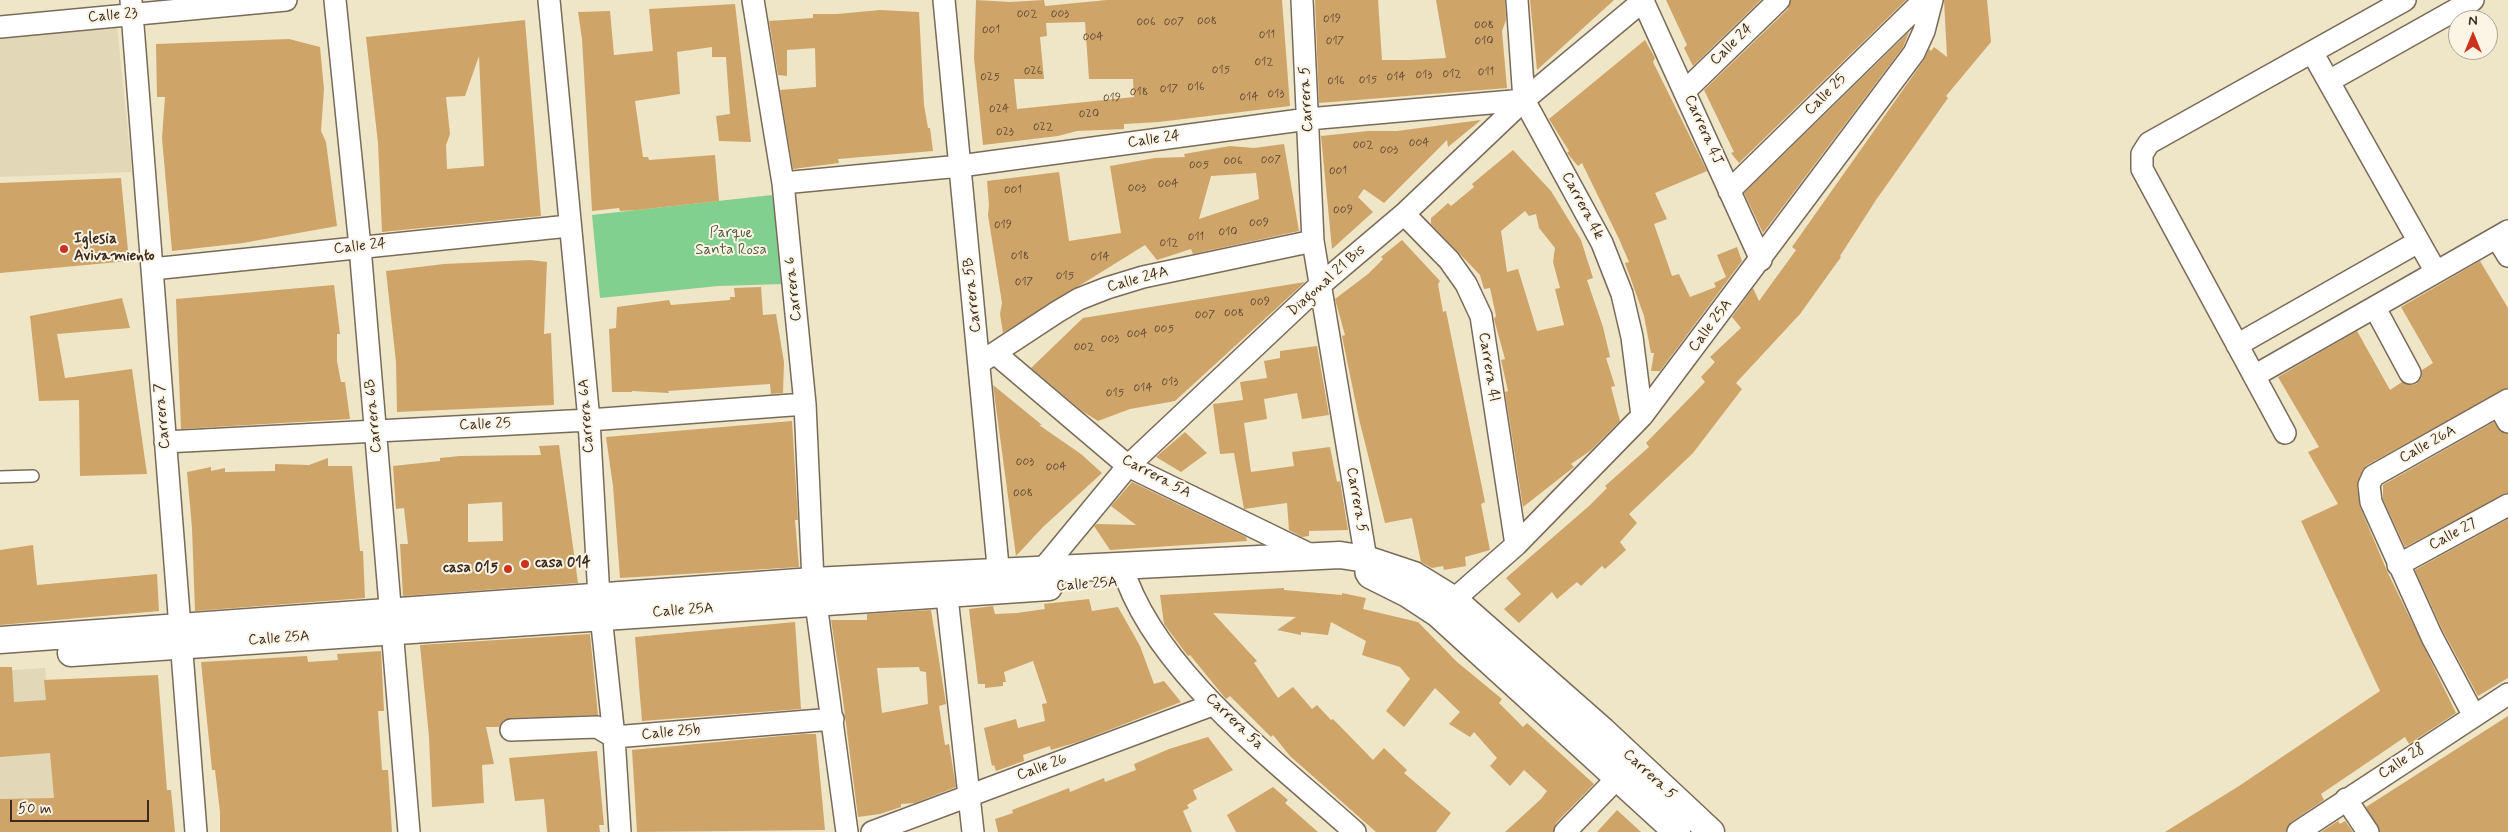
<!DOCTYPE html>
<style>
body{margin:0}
#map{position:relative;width:2508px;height:832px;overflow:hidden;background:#efe5c7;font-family:Mynerve,sans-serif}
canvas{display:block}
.north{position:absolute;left:2448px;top:10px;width:50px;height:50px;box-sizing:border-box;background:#fcf5e5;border:1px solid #afa495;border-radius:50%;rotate:0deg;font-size:14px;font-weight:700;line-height:20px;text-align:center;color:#3b2a1e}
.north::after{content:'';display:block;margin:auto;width:18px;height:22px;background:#c8321e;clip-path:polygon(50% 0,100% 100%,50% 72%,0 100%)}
.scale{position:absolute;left:10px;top:800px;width:139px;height:22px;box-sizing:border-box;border:2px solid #3b2a1e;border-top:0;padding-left:6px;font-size:15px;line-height:18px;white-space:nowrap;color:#3b2a1e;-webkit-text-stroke:4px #fcf5e5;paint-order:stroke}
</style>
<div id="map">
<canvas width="2508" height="832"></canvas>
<div class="north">N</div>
<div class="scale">50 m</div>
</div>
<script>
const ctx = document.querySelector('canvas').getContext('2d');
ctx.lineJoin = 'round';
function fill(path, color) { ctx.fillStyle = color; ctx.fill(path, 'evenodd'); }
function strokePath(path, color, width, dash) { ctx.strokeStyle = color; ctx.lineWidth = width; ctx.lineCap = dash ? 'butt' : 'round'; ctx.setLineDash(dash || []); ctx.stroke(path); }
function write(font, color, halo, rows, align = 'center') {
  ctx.font = font + ' Mynerve,sans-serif'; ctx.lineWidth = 4; ctx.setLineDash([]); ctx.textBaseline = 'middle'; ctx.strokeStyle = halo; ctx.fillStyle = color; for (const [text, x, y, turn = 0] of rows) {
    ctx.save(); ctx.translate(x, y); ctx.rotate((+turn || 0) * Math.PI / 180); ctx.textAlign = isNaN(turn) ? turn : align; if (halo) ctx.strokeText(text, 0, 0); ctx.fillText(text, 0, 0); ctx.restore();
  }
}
const built = new Path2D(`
 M116 16 132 172 0 177V31Z
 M45 668 60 832H0V671Z`);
const green = new Path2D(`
 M772 195 784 264V284L718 286 600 298 592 215Z`);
const building = new Path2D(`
 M976 0 1010 2 1044 0 1045 6 1107 0H1282L1290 106 1159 122 1124 124V129L1077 131 1058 136 983 145 974 58ZM1085 22 1089 79H1133L1134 97 1017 109 1014 79H1044L1040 37 1047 36 1046 23Z
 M1315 0H1378L1382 60H1409L1446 58 1436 0H1505L1506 20 1502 31 1507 88 1319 103Z
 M1530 0H1614L1537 70Z
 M1666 0H1761L1693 66 1684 48 1687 45Z
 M1791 0H1906L1739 163 1731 153 1734 152 1704 90 1788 9Z
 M1944 0H1987L1991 42 1946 96 1948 98 1876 200 1840 256 1841 257 1800 314 1736 383 1742 389 1693 453 1629 514 1637 523 1620 542 1626 550 1605 569 1602 566 1581 586 1577 582 1557 599 1552 592 1519 623 1504 609 1521 594 1506 578 1589 506 1607 488 1605 486 1649 447 1646 443 1705 382 1701 377 1715 362 1710 357 1741 328 1732 317 1753 288 1759 301 1796 250 1792 247 1924 60 1929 49 1931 51 1934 47 1947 57Z
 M735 4 751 142 719 141 716 116 730 114 726 57H712V47L677 52 680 94 635 101 643 157H648L649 160 715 155 719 201 637 210 620 211 619 208 592 211 582 39 578 12 610 11 614 55 653 51 649 9Z
 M880 10 919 12 924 105 928 128H930L933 151 838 159 839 163 793 169 780 90 816 87 815 48 787 50V76L778 75 769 21 813 18V14H837Z
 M525 20 541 216 382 232 378 143 366 37ZM479 56 484 166 447 169 446 145 450 134 446 97 465 96Z
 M1909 32 1903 47 1763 233 1744 193Z
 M289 39 320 47 324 89 321 131 326 142 337 226 243 243 172 251 162 138 165 97H157L156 44Z
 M1645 40 1655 58 1653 62 1707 171 1655 193 1667 219 1654 224 1672 276 1679 274 1690 297 1716 287 1714 283 1726 277 1717 255 1737 247 1742 261 1660 371H1651L1654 353H1651L1644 316 1625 263 1629 262 1619 239 1582 163 1578 166 1567 153 1569 151 1549 119Z
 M1481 120 1448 147 1447 140 1384 203 1364 189 1358 197 1373 212 1332 249 1321 136 1368 131H1397Z
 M1284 144 1299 231 1193 254 1191 249 1157 260 1145 245 1003 333 1000 314 1002 303 988 215 989 205 987 181 1059 172 1069 241 1121 233 1110 166 1155 158 1185 157 1184 154 1230 146 1254 148ZM1256 173 1259 199 1199 219 1211 176Z
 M1513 150 1551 191 1581 240 1593 278 1587 280 1603 327 1610 357 1606 358 1615 386 1611 387 1620 421 1590 451 1571 464 1574 467 1523 507 1505 392 1508 391 1501 360 1505 359 1494 319 1496 316 1490 288 1484 289 1480 275 1431 224V218L1437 213 1448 203 1451 206 1474 187 1472 184ZM1525 211 1529 216 1536 214 1539 228 1555 248 1553 262 1560 288 1555 289 1564 325 1537 331 1518 269 1507 272 1501 231Z
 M121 178 129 261 0 273V183Z
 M1402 240 1440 281 1438 284 1443 312 1446 311 1485 502 1481 504 1490 550 1465 557 1466 566 1444 570 1443 566 1432 568 1421 562 1412 518 1385 523 1359 419 1342 336 1345 335 1335 299 1368 274 1383 259 1381 257Z
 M531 260 547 262 544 334 551 333 554 405 397 412 396 362 386 271 444 264Z
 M2480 261 2508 308V388L2367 465 2362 471 2357 486 2360 507 2387 571 2456 713 2409 744 2405 737 2321 794 2324 800 2291 822 2286 832H2165L2239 786 2380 691 2301 521 2338 504 2308 452 2319 447 2278 377 2357 331 2390 390 2402 382 2409 385 2416 384 2421 379 2422 370 2433 363 2401 307Z
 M1305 282 1175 401 1130 409 1098 421 1082 411 1031 368 1083 318Z
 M334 285 340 334H337V361L341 382H345L350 419 181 429 176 299Z
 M761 287 763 315 776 314 784 362 783 393 771 394 770 384 668 391 669 393 632 391V392H612L609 329 616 328 617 307 669 300 671 305 730 300V297H735L734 288Z
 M122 298 130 328 57 334 65 378 132 369 147 474 80 476 79 400 39 401 30 316Z
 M1317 346 1329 415 1302 419 1297 393 1264 399 1267 419 1244 423 1251 472 1294 466 1292 452 1330 447 1337 482 1340 481 1348 530 1309 531V536L1302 537 1289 530 1287 503 1244 509 1234 453 1220 454 1213 404 1243 400 1240 382 1267 378 1264 361 1280 358V351Z
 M993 385 1042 425H1039L1081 454 1102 473 1043 527 1016 556Z
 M792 421 798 520H795L799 567 620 578 613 486 606 437Z
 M2494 422 2501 432 2508 434V493L2405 547 2383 499V485Z
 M1185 432 1207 453 1181 472 1156 457Z
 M559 445 578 583 403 596 400 544H408L404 508 396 509 393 466 440 461V458L460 456 541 455 539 446ZM502 502 503 541 468 542V504Z
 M328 458V466H352L360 551H363L365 598 195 611 192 528 187 472 211 467V471L225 468V472L275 471V464L309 465Z
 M1132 482 1246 537 1247 541 1110 550 1094 526 1097 524 1136 525 1111 506Z
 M2508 519V678L2478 696 2443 631 2415 570Z
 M33 545 37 585 157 574 159 611 0 625V550Z
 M1284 588V590L1342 595V593L1366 598 1363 609 1418 622 1457 662 1502 699 1499 703 1523 727 1527 723 1594 784 1556 823 1553 832H1505L1541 799 1547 791 1524 770 1510 786 1490 766 1497 758 1474 732 1470 737 1449 724 1460 712 1435 688 1404 727 1386 711 1410 679 1400 667 1362 655 1366 641 1331 622 1328 635 1301 632V635L1277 630 1296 617 1213 613 1257 661 1254 663 1278 698 1293 687 1312 709 1317 705 1331 720 1333 719 1373 760 1384 748 1407 770 1404 773 1451 813 1436 832H1376L1290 756 1273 735 1271 737 1230 696 1226 699 1190 655 1188 656 1164 624 1160 595Z
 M1089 599 1092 611 1118 607 1140 646 1154 684 1164 681 1181 702 1078 742 1051 750 1050 746 1023 755 1024 761 996 771 994 765 992 766 984 728 1016 719 1018 728 1045 721 1042 704 1047 703 1033 661 1004 672 1006 682H1003V686L985 688V684H978L969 609 993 606 995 614 1017 613 1045 609 1044 604Z
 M931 610 946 704 939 706 945 745 949 744 956 787 915 803 901 804V807L880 814 858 817 841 685 831 620H867V614ZM919 667 920 671 926 672 928 704 882 713 877 668Z
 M795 622 801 709 642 721 635 637Z
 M590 634 598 715 511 718 504 720 499 727H486L494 764 482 765 484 803 432 807 429 737 420 645Z
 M381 651 384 711H378L382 770H388L392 832H220V812L215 770H212L201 662 307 656 308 662 338 660 337 654Z
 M0 667H12L14 702 46 700 44 680 158 675 167 790H171L175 832H0V799L54 798 50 753 0 757Z
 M2508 716V832H2380L2366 807Z
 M803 734H816L825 830 637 832 632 750Z
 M1208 737 1233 770 1193 790 1197 799 1187 805 1189 808 1183 811 1192 832H998L995 819 1013 813 1012 810 1069 788 1070 792 1104 778 1105 782 1136 770 1134 764 1169 749Z
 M597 751 604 825H599L600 832H547L544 799 515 801 509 758Z
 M1273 787 1288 800 1285 803 1318 832H1236L1227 815Z
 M1617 810 1641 832H1597Z
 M2338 821 2340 824 2345 821 2353 832H2321Z`);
const service = new Path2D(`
 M0 477 33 476`);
const minor = new Path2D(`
 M131 0 196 832
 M335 0 360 247 409 832
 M549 0 589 420 599 597 614 737 620 832
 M753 0 783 183 805 404 813 581 847 832
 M944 0 1000 587
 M1302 0 1313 241 1366 559V573
 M1517 0 1524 100 1602 243 1622 294 1632 337 1642 416
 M1643 1 1761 260
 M0 27 286 0
 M2312 52 2436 272
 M2329 81 2473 0
 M1686 90 1779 0
 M783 183 960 166 1308 119 1524 100
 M1729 191 1924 0
 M1404 214 1449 260 1466 284 1481 316 1516 545
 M2497 238 2508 256
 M152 269 569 226
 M2375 308 2410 373
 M2237 345 2418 242
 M996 354 1128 466 1311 555
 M984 360 1057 312 1079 299 1107 288 1143 277 1313 241
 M2254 376 2508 231
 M2499 406 2508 422
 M2285 433 2142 169V154L2149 143 2405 0
 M165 442 589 420 805 404
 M2398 565 2508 505
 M1122 566C1153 670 1276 761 1355 832
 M945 579 973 832
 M1043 580 1042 570 1128 466 1319 286 1404 214 1524 100 1644 0
 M1443 609 1516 545 1642 416 1914 53 1924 31 1932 0
 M2474 716 2432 637 2371 502 2369 485 2373 476 2508 400
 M511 730 597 727 614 737 833 719
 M2346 799 2368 832
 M872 832 1212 705
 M1565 832 1628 767
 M2298 832 2508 694`);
const tertiary = new Path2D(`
 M1370 575 1406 593 1438 614 1677 832
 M0 640 813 581 1340 555 1366 559 1414 575 1453 599 1603 731 1711 832
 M71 653 1049 587`);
const markers = [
 [64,249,5,"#c8321e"],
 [525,564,5,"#c8321e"],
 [508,569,5,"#c8321e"]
];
const numberNames = [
 ["002",1027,14],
 ["003",1060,14],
 ["019",1332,19],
 ["008",1207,21],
 ["006",1146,22],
 ["007",1174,22],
 ["008",1484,25],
 ["001",991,30],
 ["011",1267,35],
 ["004",1093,37],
 ["017",1335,41],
 ["010",1484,41],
 ["012",1264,62],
 ["015",1221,70],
 ["026",1033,71],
 ["011",1486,72],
 ["012",1452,74],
 ["013",1424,75],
 ["025",990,77],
 ["014",1396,77],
 ["015",1368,80],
 ["016",1336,81],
 ["016",1196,87],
 ["017",1169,89],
 ["018",1139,92],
 ["013",1276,94],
 ["014",1249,97],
 ["019",1112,98],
 ["024",999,109],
 ["020",1089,114],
 ["022",1043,127],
 ["023",1005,132],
 ["004",1419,143],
 ["002",1363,145],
 ["003",1389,150],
 ["007",1271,160],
 ["006",1233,161],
 ["005",1199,165],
 ["001",1338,171],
 ["004",1168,184],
 ["003",1137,188],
 ["001",1013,190],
 ["009",1343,210],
 ["009",1259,223],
 ["019",1003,225],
 ["010",1228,232],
 ["011",1196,237],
 ["012",1169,243],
 ["018",1020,256],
 ["014",1100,257],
 ["015",1065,276],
 ["017",1024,282],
 ["009",1260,302],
 ["008",1234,313],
 ["007",1205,315],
 ["005",1164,329],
 ["004",1137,334],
 ["003",1110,339],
 ["002",1084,347],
 ["013",1170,382],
 ["014",1143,388],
 ["015",1115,393],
 ["003",1025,462],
 ["004",1056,467],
 ["008",1023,493]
];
const streetNames = [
 ["Calle 23",113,16,-5],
 ["Calle 24",1732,45,-44],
 ["Calle 25",1826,95,-45],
 ["Carrera 5",1307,99,-93],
 ["Carrera 4J",1703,130,66],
 ["Calle 24",1154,140,-8],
 ["Carrera 4k",1582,206,62],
 ["Calle 24",360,247,-6],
 ["Calle 24A",1138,280,-15],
 ["Diagonal 21 Bis",1327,281,-42],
 ["Carrera 6",794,289,-96],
 ["Carrera 5B",973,295,-96],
 ["Calle 25A",1711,326,-53],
 ["Carrera 4l",1488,367,81],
 ["Carrera 7",163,416,-95],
 ["Carrera 6B",374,416,-95],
 ["Carrera 6A",587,416,-94],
 ["Calle 25",485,425,-2],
 ["Calle 26A",2428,445,-29],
 ["Carrera 5A",1156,477,28],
 ["Carrera 5",1356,500,80],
 ["Calle 27",2453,535,-28],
 ["Calle 25A",1087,585,-4],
 ["Calle 25A",683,611,-4],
 ["Calle 25A",279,639,-4],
 ["Carrera 5a",1234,722,44],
 ["Calle 25b",671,733,-5],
 ["Calle 28",2402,762,-33],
 ["Calle 26",1042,768,-20],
 ["Carrera 5",1649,775,43]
];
const parkNames = [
 ["Parque",731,234],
 ["Santa Rosa",731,251]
];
const poiNames = [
 ["Iglesia",74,240],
 ["Avivamiento",74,257],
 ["casa 014",535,564],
 ["casa 015",498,569,"right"]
];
fill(built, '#e2d7b7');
fill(green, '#82d08f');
fill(building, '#cfa469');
strokePath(service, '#7a6b59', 14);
strokePath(minor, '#7a6b59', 24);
strokePath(tertiary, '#7a6b59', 29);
strokePath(service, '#fff', 11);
strokePath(minor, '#fff', 21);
strokePath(tertiary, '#fff', 26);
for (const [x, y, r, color] of markers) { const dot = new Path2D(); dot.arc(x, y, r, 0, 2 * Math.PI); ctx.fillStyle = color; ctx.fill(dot); strokePath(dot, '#fcf5e5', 2); }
write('12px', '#604831', null, numberNames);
write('15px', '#3b2a1e', '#fcf5e5', streetNames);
write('15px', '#505c40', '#fcf5e5', parkNames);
write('bold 15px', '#3b2a1e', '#fcf5e5', poiNames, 'left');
</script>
